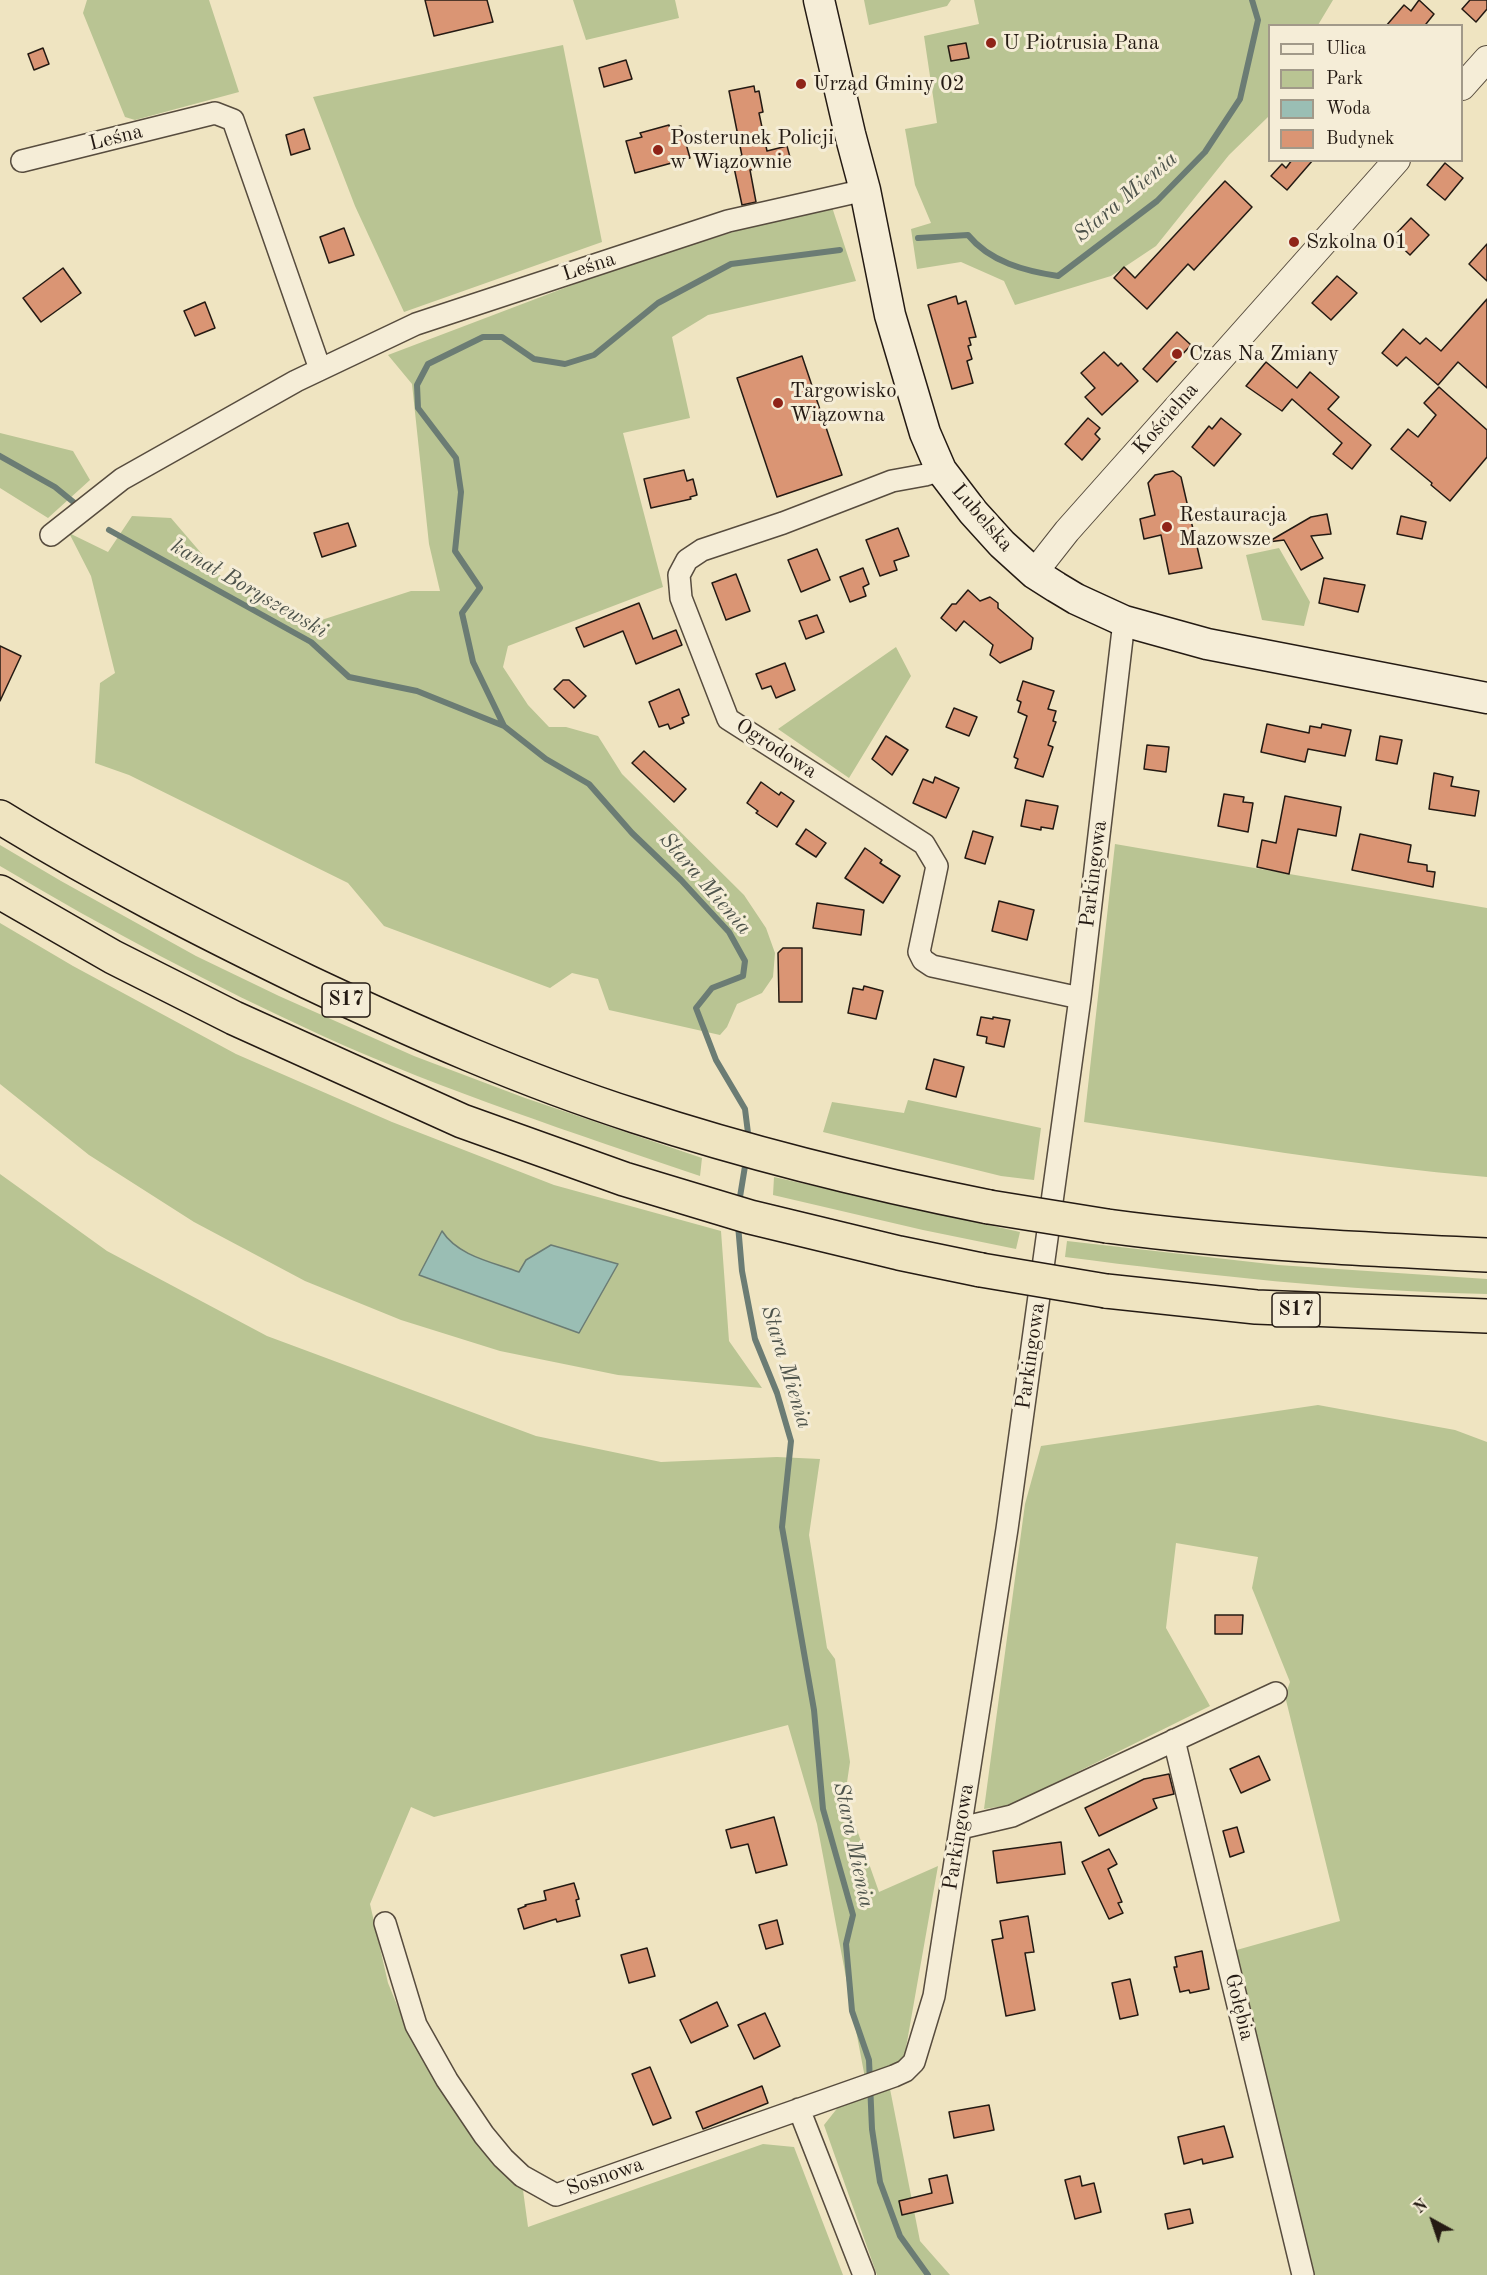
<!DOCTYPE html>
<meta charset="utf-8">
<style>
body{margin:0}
#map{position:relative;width:1487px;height:2275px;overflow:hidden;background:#efe4c1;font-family:"Old Standard TT",serif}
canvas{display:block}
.legend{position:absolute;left:1268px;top:24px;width:195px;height:138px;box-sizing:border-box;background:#f5edd7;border:2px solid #a19989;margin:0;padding:8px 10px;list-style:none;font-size:18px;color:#241a13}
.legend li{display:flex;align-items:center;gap:12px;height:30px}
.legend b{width:30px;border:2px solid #a19989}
.north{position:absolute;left:1403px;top:2191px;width:60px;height:60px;-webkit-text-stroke:4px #f5edd7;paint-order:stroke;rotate:320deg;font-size:16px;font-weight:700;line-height:24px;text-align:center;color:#241a13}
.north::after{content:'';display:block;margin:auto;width:21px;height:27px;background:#241a13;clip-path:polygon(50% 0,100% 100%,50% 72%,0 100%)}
</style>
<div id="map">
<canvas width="1487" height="2275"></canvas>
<ul class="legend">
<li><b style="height:8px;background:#f5edd7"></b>Ulica</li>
<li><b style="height:16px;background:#b9c493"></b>Park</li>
<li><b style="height:16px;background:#9abeb4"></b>Woda</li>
<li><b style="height:16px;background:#da9574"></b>Budynek</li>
</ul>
<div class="north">N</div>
</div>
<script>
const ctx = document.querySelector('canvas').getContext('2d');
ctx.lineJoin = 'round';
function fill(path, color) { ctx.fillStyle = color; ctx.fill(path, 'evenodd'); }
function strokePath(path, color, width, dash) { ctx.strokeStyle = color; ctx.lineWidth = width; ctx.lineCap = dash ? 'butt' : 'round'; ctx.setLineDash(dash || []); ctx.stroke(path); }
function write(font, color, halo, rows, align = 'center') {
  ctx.font = font + ' "Old Standard TT",serif'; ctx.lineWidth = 6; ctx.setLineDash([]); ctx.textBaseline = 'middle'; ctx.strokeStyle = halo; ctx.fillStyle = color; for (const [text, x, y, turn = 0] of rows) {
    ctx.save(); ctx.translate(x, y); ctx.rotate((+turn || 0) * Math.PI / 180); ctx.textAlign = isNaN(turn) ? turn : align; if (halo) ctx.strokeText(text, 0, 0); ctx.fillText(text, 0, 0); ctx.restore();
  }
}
const green = new Path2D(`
 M87 0H209L239 92 135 120 125 117 83 13Z
 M573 0H675L679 18 586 40Z
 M864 0H951L947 6 869 25Z
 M974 0H1333L1318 25 1270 26 1269 116 1229 155 1156 246 1111 276 1015 305 1004 281 961 262 917 269 911 229 931 223 915 185 905 129 937 123 924 36 979 24Z
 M563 45 602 242 404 312 355 206 313 97Z
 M832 207 856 281 708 315 672 337 690 418 623 433 663 587 508 646 503 667 528 705 549 727H566L598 736 622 774 744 895 766 928 775 953 773 977 762 993 737 1004 727 1027 720 1035 609 1010 598 979 572 973 550 988 384 926 348 883 129 775 95 763 100 683 115 673 91 576 69 533 108 552 132 516 171 518 226 582 306 625 411 591H440L429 544 412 384 388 355 625 265 763 223Z
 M0 433 73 451 90 480 48 518 0 488Z
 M1279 548 1310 602 1304 626 1262 620 1246 555Z
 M896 647 911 676 849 778 778 729Z
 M1115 844 1487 908V1177C1352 1166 1218 1142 1084 1122Z
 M0 845 61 881 196 956 279 996 414 1056 525 1098 702 1158 700 1176C574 1133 447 1092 325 1037 213 986 106 929 0 866Z
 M0 923 73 966 236 1054 392 1122 554 1185 721 1231 729 1341 762 1388 618 1375 500 1351 401 1320 305 1281 194 1222 89 1155 0 1084Z
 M908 1100 1041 1128 1034 1180 1001 1176 823 1132 832 1102 904 1113Z
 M0 1174 107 1251 267 1336 536 1436 661 1462 777 1457 820 1459 809 1535 827 1648 835 1659 850 1762 845 1796 879 1892 938 1866 904 2059 893 2068 865 2078 817 1824 788 1725 434 1817 411 1807 370 1904 388 1983 411 2039 474 2140 523 2190 528 2227 763 2144 794 2147 843 2275H0Z
 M774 1177 1020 1232 1016 1249 923 1230 773 1195Z
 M1067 1241 1278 1265 1487 1279V1294C1345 1291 1205 1275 1065 1257Z
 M1318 1405 1455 1430 1487 1442V2275H1312L1233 1951 1340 1921 1285 1696 1290 1682 1252 1588 1258 1557 1176 1543 1166 1628 1210 1706 1011 1805 984 1809 1025 1504 1041 1446Z
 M890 2089 920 2241 950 2275H877L824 2125 839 2106Z`);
const water = new Path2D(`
 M442 1231C458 1256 492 1262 519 1272L526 1260 551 1245 618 1264 579 1333 419 1275Z`);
const stream = new Path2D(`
 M918 238 968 235C990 262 1025 271 1058 276L1157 201 1205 152 1240 99 1258 20 1252 0
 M0 456 55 487 77 505
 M109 530 311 642 349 677 417 691 504 726
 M749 1141 745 1109 716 1060 696 1008 712 988 743 976 745 961 729 932 681 880 632 833 589 784 546 759 504 726 473 662 462 613 480 588 455 551 461 492 456 458 418 408 417 385 428 364 483 337H502L534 359 565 364 594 355 658 303 731 264 840 250
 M739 1203 746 1160
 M738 1225 742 1271 755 1339 777 1393 791 1441 782 1527 814 1710 823 1809 853 1915 846 1944 852 2011 869 2060 872 2129 880 2182 900 2236 928 2275`);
const building = new Path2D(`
 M425 0H487L493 22 434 36Z
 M1419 0 1434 14 1426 24 1427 26H1386L1404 5 1411 11Z
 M1470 0H1487V9L1476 22 1462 9Z
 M966 43 969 58 951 61 948 46Z
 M43 48 49 64 34 70 28 54Z
 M626 60 632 79 604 87 599 68Z
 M754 86 755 92 759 91 763 112 759 113 767 151 787 146 791 161 750 170 756 202 742 205 732 158 742 156 729 91Z
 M669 125 670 129 681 126 690 158 635 173 626 141 642 137 640 133Z
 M304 129 310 149 291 155 286 135Z
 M1292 160H1313L1287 190 1271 176 1282 164 1286 168Z
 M1445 163 1463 178 1445 200 1427 185Z
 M1225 181 1252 207 1194 270 1188 264 1147 309 1114 278 1124 267 1135 278Z
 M1411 218 1429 235 1410 255 1392 238Z
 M344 228 354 255 329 263 320 237Z
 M1487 244V281L1469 264Z
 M63 268 81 293 41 322 23 298Z
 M1337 276 1357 293 1331 320 1312 303Z
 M956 296 958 304 966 301 976 337 969 338 971 345 968 346 972 359 967 361 973 383 952 389 928 305Z
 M1487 299V388L1458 362 1438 385 1406 357 1397 366 1382 353 1403 329 1420 344 1426 338 1441 351Z
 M205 302 215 328 195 336 184 311Z
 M1177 332 1191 345 1157 382 1143 369Z
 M1104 352 1118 366 1121 363 1138 381 1102 415 1085 397 1095 388 1081 373Z
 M802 356 842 475 777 497 737 378Z
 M1266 362 1297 388 1310 372 1339 397 1328 409 1371 445 1352 469 1333 454 1342 443 1292 399 1282 411 1246 386Z
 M1439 387 1487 430V457L1450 501 1431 485 1432 483 1391 449 1408 429 1418 437 1436 415 1424 403Z
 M1088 418 1100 428 1095 434 1100 439 1082 460 1065 444Z
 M1221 418 1241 434 1214 466 1192 447 1209 426 1212 429Z
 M684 470 687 481 693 479 697 495 690 497 691 499 651 508 644 479Z
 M1173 471 1181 477 1202 568 1169 574 1161 535 1144 539 1140 519 1155 515 1148 483 1155 475Z
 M1327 514 1331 534 1311 536 1323 558 1301 570 1284 540 1268 542 1311 517Z
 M1401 516 1426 522 1422 539 1397 534Z
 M348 523 356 546 322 557 314 533Z
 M898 528 909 556 894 561 897 570 880 576 866 540Z
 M817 549 830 580 801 592 788 560Z
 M863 568 869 584 863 587 866 596 850 602 840 577Z
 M736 574 750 611 726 620 712 583Z
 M1324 578 1365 585 1358 612 1319 603Z
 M968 590 980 601 990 597 998 603V608L1033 638 1031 649 1000 663 990 655 993 645 964 621 956 631 941 618 952 604H956Z
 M639 603 653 639 676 630 682 645 636 664 623 631 584 647 576 628Z
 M817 615 824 632 806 639 799 621Z
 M0 646 21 656 0 701Z
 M785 663 795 690 776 698 771 686 762 689 756 674Z
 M563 680H569L586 696 574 708 554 689Z
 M1023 681 1054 691 1048 709 1056 711 1053 721 1056 722 1048 745 1053 747 1043 777 1015 768 1018 759 1014 757 1027 716 1018 712 1021 702 1017 700Z
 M679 689 689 715 682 718 684 723 670 729 668 724 659 727 649 702Z
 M954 708 977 717 969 736 946 727Z
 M1267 724 1309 733 1310 726 1321 728 1322 724 1351 730 1345 756 1308 749 1305 762 1261 752Z
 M886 736 908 750 892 775 872 759Z
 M1380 736 1402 740 1397 764 1376 760Z
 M1147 745 1169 747 1166 772 1144 769Z
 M644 751 686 789 674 802 632 763Z
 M1434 773 1453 777 1451 786 1479 791 1475 816 1429 809Z
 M935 777 959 788 946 818 913 803 923 779 933 783Z
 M761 782 779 795 781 792 794 801 777 827 756 813 758 811 747 803Z
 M1224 794 1244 797 1243 802 1253 803 1248 832 1218 826Z
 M1285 796 1341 807 1336 836 1298 829 1289 874 1257 867 1262 840 1276 843Z
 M1026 800 1058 806 1053 829 1041 827V830L1021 826Z
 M806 829 826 843 816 857 796 844Z
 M973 831 993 837 985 864 965 858Z
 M1360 834 1411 845 1408 862 1427 865V871L1435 872 1433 887 1352 870Z
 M865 848 882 860 880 863 900 876 883 903 845 878Z
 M999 901 1034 910 1027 940 992 931Z
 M817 903 864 910 861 935 813 928Z
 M783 948H802V1002H779L778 953Z
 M864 986 883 991 876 1019 848 1013 853 988 863 990Z
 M981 1017 993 1019V1017L1010 1020 1004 1047 986 1043 987 1037 977 1035Z
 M934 1059 964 1067 956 1097 926 1089Z
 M1215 1615H1243L1242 1634H1215Z
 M1259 1756 1270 1780 1241 1793 1230 1769Z
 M1169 1774 1174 1794 1153 1799 1157 1808 1099 1836 1085 1808 1144 1779Z
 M774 1817 787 1865 756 1873 748 1844 731 1848 726 1830Z
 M1237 1827 1244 1852 1230 1857 1223 1831Z
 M1061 1842 1065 1874 997 1883 993 1851Z
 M1109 1849 1117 1864 1108 1869 1122 1902 1118 1903 1123 1913 1109 1919 1082 1862Z
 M574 1883 579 1899 576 1900 580 1916 557 1922 556 1919 524 1929 518 1909 526 1906 525 1905 546 1900 544 1891Z
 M1028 1916 1034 1952 1025 1953 1035 2010 1006 2016 992 1940 1003 1938 1000 1921Z
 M777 1920 783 1944 766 1949 759 1925Z
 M647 1948 655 1976 629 1983 621 1955Z
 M1202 1951 1209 1989 1190 1993 1189 1990 1180 1992 1174 1967H1177L1175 1957Z
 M1130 1979 1138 2015 1120 2019 1112 1983Z
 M717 2002 728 2026 691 2043 680 2020Z
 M765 2013 780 2046 754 2059 738 2025Z
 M650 2067 671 2118 653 2125 632 2074Z
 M762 2086 768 2103 703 2129 696 2112Z
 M989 2105 994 2130 954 2138 949 2112Z
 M1224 2126 1233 2157 1203 2164 1202 2159 1184 2164 1178 2137Z
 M947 2175 953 2203 902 2215 899 2201 932 2193 929 2179Z
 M1080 2176 1082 2186 1094 2183 1101 2212 1075 2219 1065 2180Z
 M1190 2209 1193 2223 1168 2229 1165 2214Z`);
const minor = new Path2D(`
 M22 161 215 113 233 120 320 369
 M941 470 925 475 892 481 783 523 702 550 687 560 679 575 681 598 728 719 924 844 937 866 919 952 923 960 932 966 1080 998
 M51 535 122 479 296 381 416 324 728 221 865 190
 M1174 1740 1303 2275
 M961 1828 1012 1816 1276 1693
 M385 1923 416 2025 447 2080 484 2135 503 2158 522 2176 556 2195 894 2076 905 2071 914 2062 934 1996 1007 1529 1080 998 1124 621
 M799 2109 864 2275`);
const tertiary = new Path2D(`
 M1462 87 1487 59
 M1034 573 1067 531 1397 160`);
const secondary = new Path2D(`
 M819 0 850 134 865 190 890 315 925 433 941 470 973 512 1002 544 1034 573 1056 587 1076 599 1124 621 1207 644 1487 698`);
const motorway = new Path2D(`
 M0 817C99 878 203 931 308 982 414 1032 523 1080 635 1116 751 1154 869 1183 989 1207
 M0 892 113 957 234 1018 462 1121 624 1179 750 1217 899 1253 981 1270
 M1107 1226C1233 1243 1360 1249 1487 1255
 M1106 1291 1256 1307 1487 1316`);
const motorwayBridge = new Path2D(`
 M989 1207 1107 1226
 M981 1270 1106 1291`);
const markers = [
 [991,43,6,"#8f2418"],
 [801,84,6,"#8f2418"],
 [658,150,6,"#8f2418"],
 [1294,242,6,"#8f2418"],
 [1177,354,6,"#8f2418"],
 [778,403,6,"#8f2418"],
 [1167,527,6,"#8f2418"]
];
const shields = [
 [346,1000,48],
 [1296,1310,48]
];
const shieldNames = [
 ["S17",346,1000],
 ["S17",1296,1310]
];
const poiNames = [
 ["U Piotrusia Pana",1003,43],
 ["Urząd Gminy 02",813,84],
 ["Posterunek Policji",670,138],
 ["w Wiązownie",670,162],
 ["Szkolna 01",1306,242],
 ["Czas Na Zmiany",1189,354],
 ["Targowisko",790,391],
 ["Wiązowna",790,415],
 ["Restauracja",1179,515],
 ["Mazowsze",1179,539]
];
const streetNames = [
 ["Leśna",116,138,-14],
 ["Leśna",589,267,-18],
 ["Kościelna",1166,419,-49],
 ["Lubelska",982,518,49],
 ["Ogrodowa",776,749,33],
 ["Parkingowa",1094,874,-83],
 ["Parkingowa",1031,1356,-82],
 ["Parkingowa",959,1837,-81],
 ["Gołębia",1239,2007,76],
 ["Sosnowa",605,2177,-19]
];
const waterNames = [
 ["Stara Mienia",1126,197,-40],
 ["kanał Boryszewski",249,589,30],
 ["Stara Mienia",705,884,49],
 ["Stara Mienia",786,1367,73],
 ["Stara Mienia",853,1845,78]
];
fill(green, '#b9c493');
fill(water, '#9abeb4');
strokePath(water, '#6b7c74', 1.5);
strokePath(stream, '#6b7c74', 6);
fill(building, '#da9574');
strokePath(building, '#241a13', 1.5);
strokePath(minor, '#574c3e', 24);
strokePath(tertiary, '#574c3e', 28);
strokePath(secondary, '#241a13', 33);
strokePath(motorway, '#241a13', 36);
strokePath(minor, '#f5edd7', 21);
strokePath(tertiary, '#f5edd7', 26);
strokePath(secondary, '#f5edd7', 30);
strokePath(motorway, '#efe4c1', 33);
strokePath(motorwayBridge, '#241a13', 36, []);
strokePath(motorwayBridge, '#efe4c1', 33);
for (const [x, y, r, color] of markers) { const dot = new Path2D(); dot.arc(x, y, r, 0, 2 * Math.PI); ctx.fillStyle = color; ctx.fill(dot); strokePath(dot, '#f5edd7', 2); }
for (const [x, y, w] of shields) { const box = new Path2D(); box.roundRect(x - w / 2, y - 17, w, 34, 4.5); ctx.fillStyle = '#f5edd7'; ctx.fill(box); strokePath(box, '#241a13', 1.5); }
write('bold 20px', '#241a13', null, shieldNames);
write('21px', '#241a13', '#f5edd7', poiNames, 'left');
write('21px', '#241a13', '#f5edd7', streetNames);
write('italic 22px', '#4d534b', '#f5edd7', waterNames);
</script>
